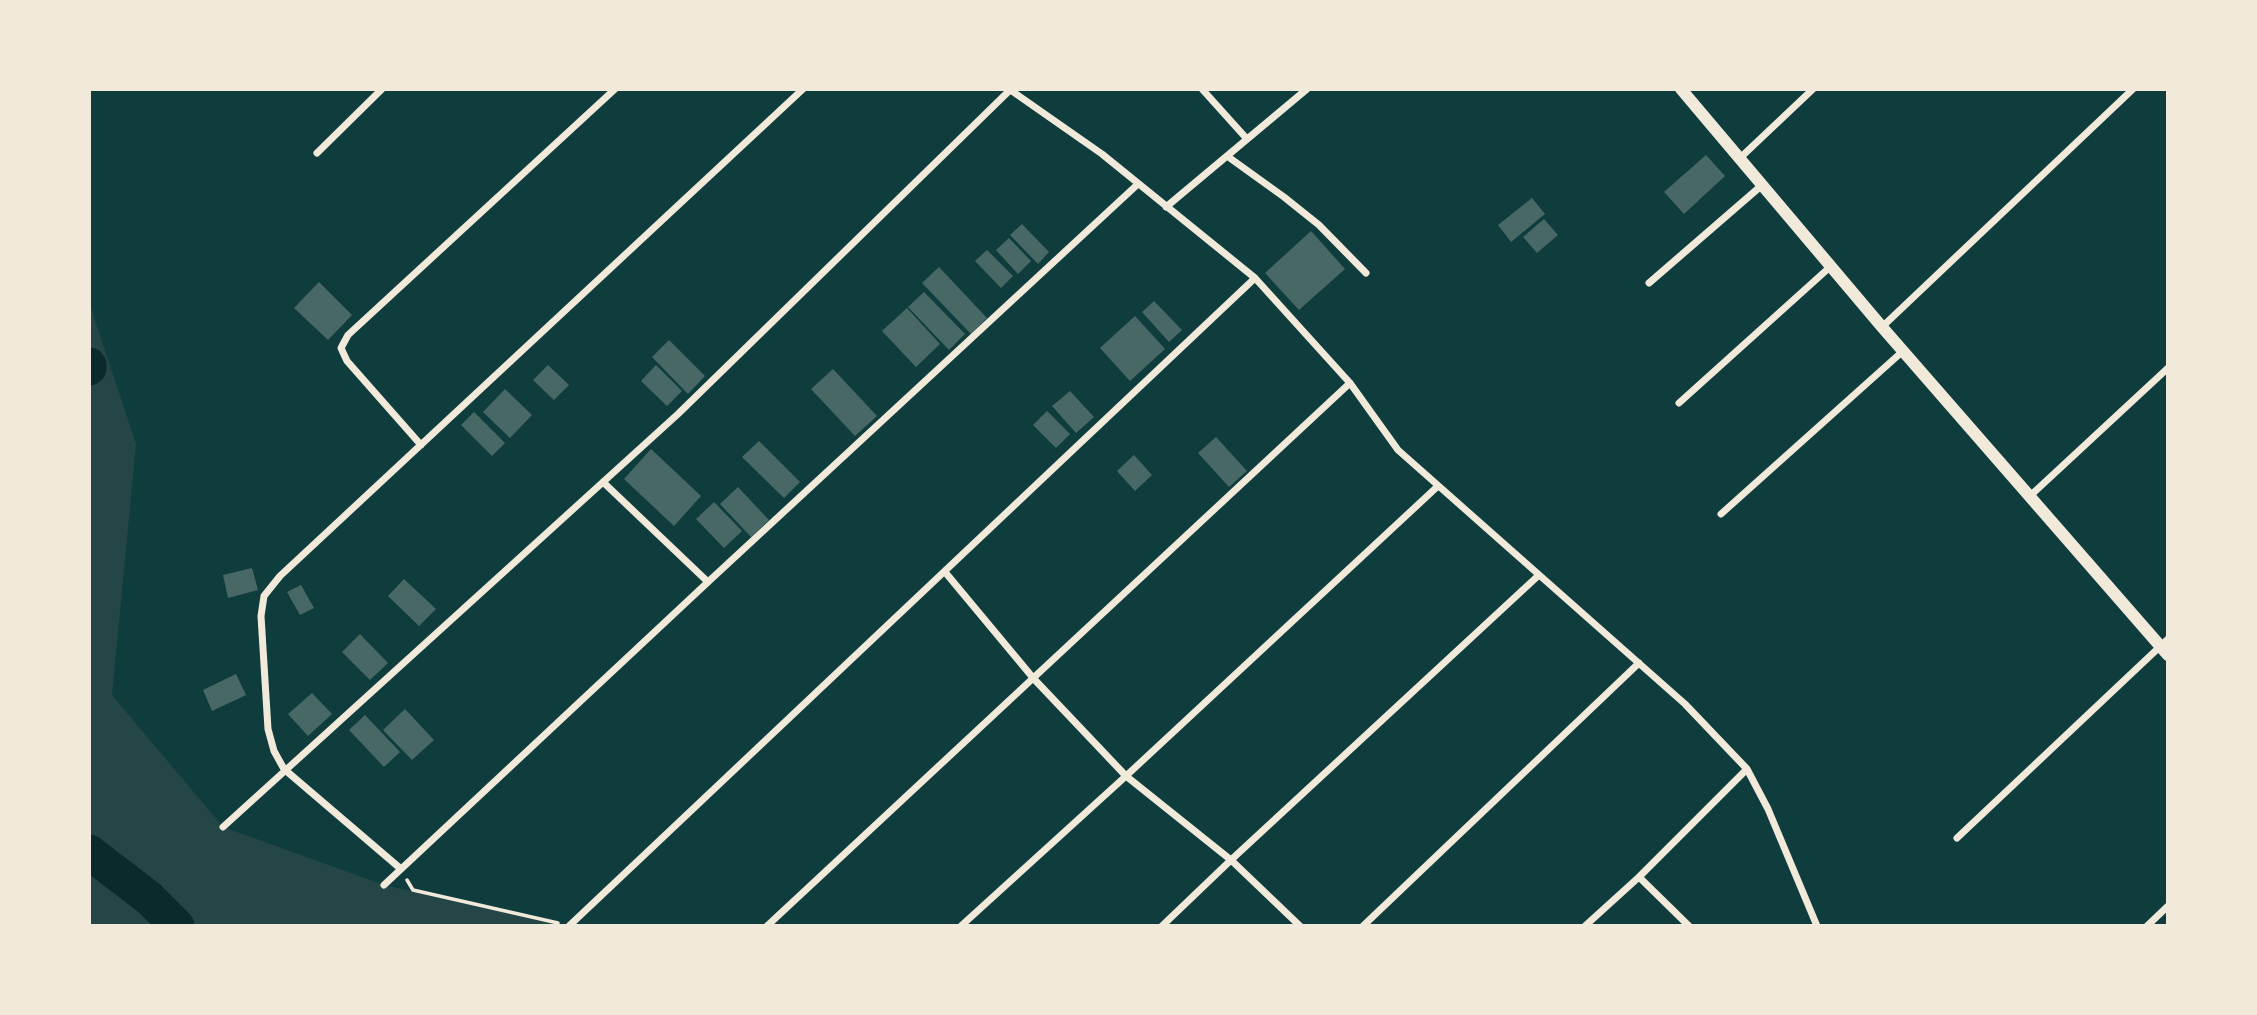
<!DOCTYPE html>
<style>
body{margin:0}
#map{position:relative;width:2257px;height:1015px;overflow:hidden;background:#0f3d3e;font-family:"Sofia Sans Condensed",sans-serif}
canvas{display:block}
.frame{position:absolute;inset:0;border:91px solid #f1e9da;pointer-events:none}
</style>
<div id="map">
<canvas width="2257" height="1015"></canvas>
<div class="frame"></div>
</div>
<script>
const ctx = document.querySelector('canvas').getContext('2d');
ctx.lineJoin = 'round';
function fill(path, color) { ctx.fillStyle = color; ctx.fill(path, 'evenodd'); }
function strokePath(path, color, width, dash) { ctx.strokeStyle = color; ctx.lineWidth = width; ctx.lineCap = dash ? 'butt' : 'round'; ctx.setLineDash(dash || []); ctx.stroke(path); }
const green = new Path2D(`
 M89 302 136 444 112 695 223 827 384 885 570 926H89Z`);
const river = new Path2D(`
 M89 365V368
 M89 852 149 898 177 926`);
const building = new Path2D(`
 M1706 155 1725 176 1684 214 1664 192Z
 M1532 198 1545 214 1511 242 1498 225Z
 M1544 219 1558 235 1537 253 1523 237Z
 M1022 224 1049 252 1038 264 1010 235Z
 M1311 231 1345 269 1299 310 1265 273Z
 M1009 238 1031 261 1018 274 996 250Z
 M987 250 1013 276 1001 288 975 261Z
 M939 267 987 318 971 334 922 283Z
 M319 282 352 315 328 340 294 308Z
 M924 292 965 334 949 350 908 307Z
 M1154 301 1182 330 1169 342 1142 312Z
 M907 308 940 344 916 367 882 331Z
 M1135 316 1165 349 1130 381 1100 348Z
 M669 340 705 376 688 394 652 357Z
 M548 365 569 385 554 400 533 380Z
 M656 365 682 391 667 406 641 381Z
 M833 369 877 416 855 436 811 389Z
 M505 389 532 415 510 438 483 412Z
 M1070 391 1094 417 1076 433 1052 406Z
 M1047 411 1070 434 1056 448 1033 425Z
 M474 412 505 443 492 456 461 425Z
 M1216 437 1247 471 1229 487 1198 453Z
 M759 441 800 482 784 498 742 457Z
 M651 449 701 496 674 526 624 479Z
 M1134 455 1152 475 1135 491 1117 471Z
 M738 487 769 520 751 537 720 504Z
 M714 502 742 531 724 548 696 519Z
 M252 568 258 590 228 598 223 575Z
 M404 579 436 609 419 626 388 596Z
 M301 585 314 608 300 615 287 592Z
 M360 634 388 663 370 680 342 652Z
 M236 674 246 695 212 711 203 690Z
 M312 693 332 714 308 736 288 714Z
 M405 709 434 740 412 760 383 730Z
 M365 715 400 752 384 767 349 730Z`);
const path = new Path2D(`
 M407 880 413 890 558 923`);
const minor = new Path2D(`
 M1009 89 1102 154 1255 278 1350 383 1398 450 1685 704 1747 769 1768 809 1817 926
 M1202 89 1247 139
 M317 153 382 89
 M1227 156 1284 197 1319 225 1366 273
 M1739 159 1813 89
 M1166 207 1307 89
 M1649 283 1761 186
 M1882 327 2133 89
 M1679 403 1830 267
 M421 445 347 361 341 348 348 335 615 89
 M603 482 708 582
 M2030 496 2168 368
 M1721 514 1903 351
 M945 572 1034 679 1126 776 1231 860 1300 926
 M223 827 678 414 1010 90
 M1957 838 2168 639
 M401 869 284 769 274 751 268 729 261 616 264 596 280 576 803 89
 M1639 877 1689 926
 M384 885 708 582 1138 184
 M569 926 1255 278
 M767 926 1350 383
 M961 926 1126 776 1438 486
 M1162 926 1231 860 1539 575
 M1363 926 1639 663
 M1585 926 1639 877 1747 769
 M2147 926 2168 906`);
const secondary = new Path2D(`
 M1681 89 1882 327 2168 655`);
fill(green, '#244646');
strokePath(river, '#0a2a2b', 35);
fill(building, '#486865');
strokePath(path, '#f1e9da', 3.5);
strokePath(minor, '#f1e9da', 7);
strokePath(secondary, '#f1e9da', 12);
</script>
